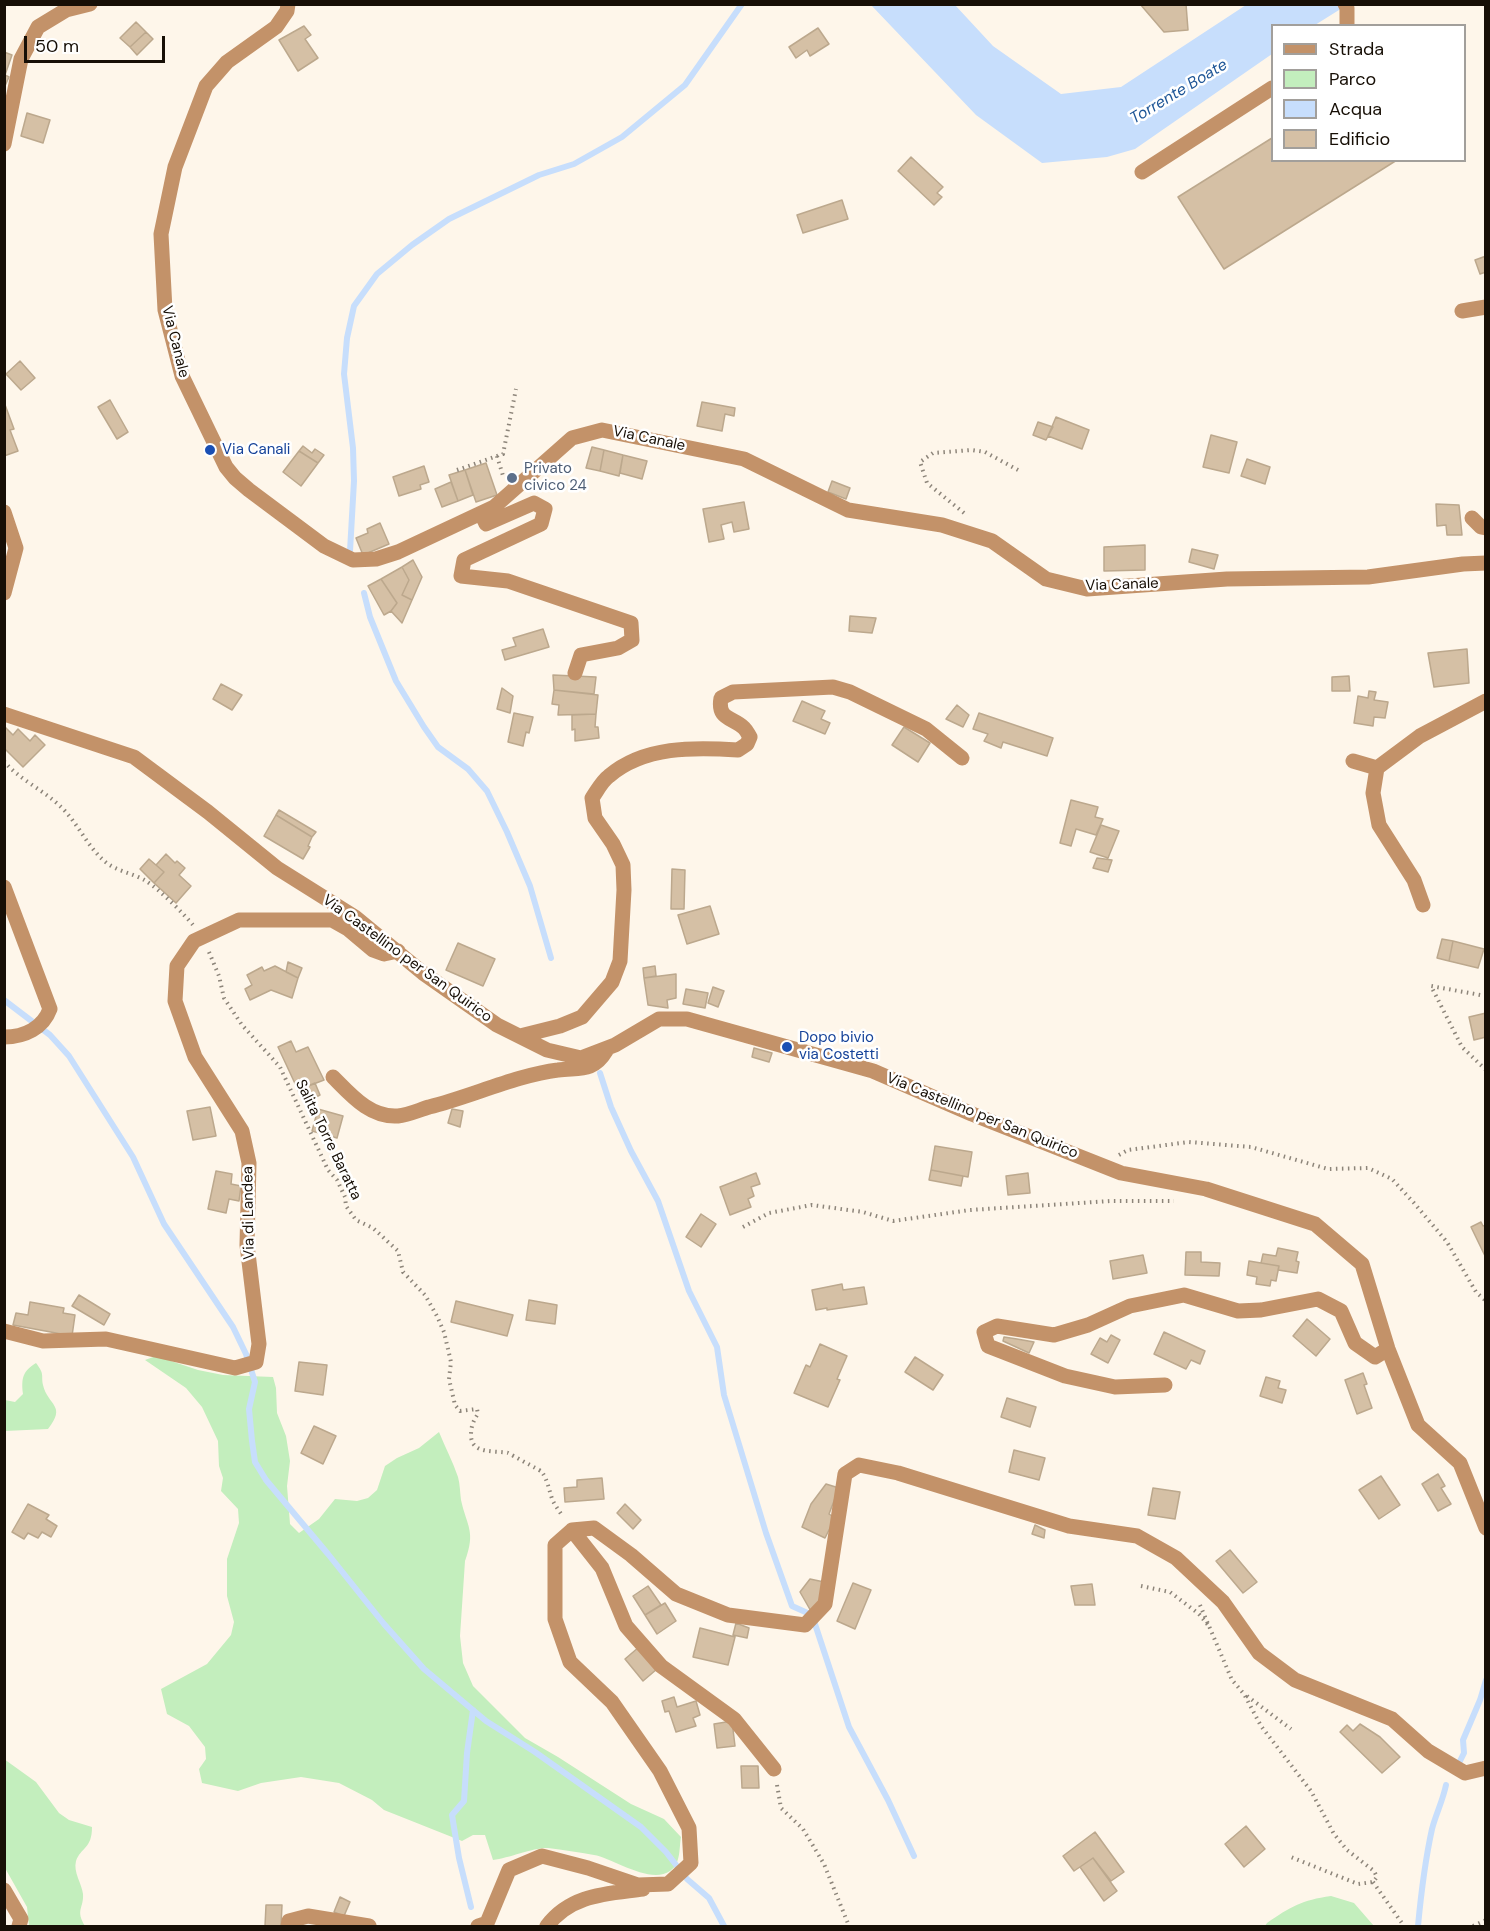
<!DOCTYPE html>
<style>
body{margin:0}
#map{position:relative;width:1490px;height:1931px;overflow:hidden;background:#fef6ea;font-family:"DM Sans",sans-serif}
canvas{display:block}
.frame{position:absolute;inset:0;border:6px solid #170f06;pointer-events:none}
.legend{position:absolute;left:1271px;top:24px;width:195px;height:138px;box-sizing:border-box;background:#fff;border:2px solid #a29f9b;margin:0;padding:8px 10px;list-style:none;font-size:18px;color:#170f06}
.legend li{display:flex;align-items:center;gap:12px;height:30px}
.legend b{width:30px;border:2px solid #a29f9b}
.scale{position:absolute;left:24px;top:36px;width:141px;height:27px;box-sizing:border-box;border:3px solid #170f06;border-top:0;padding-left:8px;font-size:18px;line-height:21px;white-space:nowrap;color:#170f06;-webkit-text-stroke:4px #fff;paint-order:stroke}
</style>
<div id="map">
<canvas width="1490" height="1931"></canvas>
<div class="frame"></div>
<ul class="legend">
<li><b style="height:8px;background:#c39269"></b>Strada</li>
<li><b style="height:16px;background:#c3eebd"></b>Parco</li>
<li><b style="height:16px;background:#c7defc"></b>Acqua</li>
<li><b style="height:16px;background:#d5c0a5"></b>Edificio</li>
</ul>
<div class="scale">50 m</div>
</div>
<script>
const ctx = document.querySelector('canvas').getContext('2d');
ctx.lineJoin = 'round';
function fill(path, color) { ctx.fillStyle = color; ctx.fill(path, 'evenodd'); }
function strokePath(path, color, width, dash) { ctx.strokeStyle = color; ctx.lineWidth = width; ctx.lineCap = dash ? 'butt' : 'round'; ctx.setLineDash(dash || []); ctx.stroke(path); }
function write(font, color, halo, rows, align = 'center') {
  ctx.font = font + ' "DM Sans",sans-serif'; ctx.lineWidth = 5; ctx.setLineDash([]); ctx.textBaseline = 'middle'; ctx.strokeStyle = halo; ctx.fillStyle = color; for (const [text, x, y, turn = 0] of rows) {
    ctx.save(); ctx.translate(x, y); ctx.rotate((+turn || 0) * Math.PI / 180); ctx.textAlign = isNaN(turn) ? turn : align; if (halo) ctx.strokeText(text, 0, 0); ctx.fillText(text, 0, 0); ctx.restore();
  }
}
const green = new Path2D(`
 M156 1356 198 1370 223 1375 273 1377 276 1388 277 1413 286 1436 290 1461 287 1486 290 1524 299 1533 319 1519 335 1499 357 1501 368 1498 377 1490 385 1466 397 1458 419 1448 439 1432C445 1447 453 1462 458 1477 460 1484 460 1493 461 1500 467 1527 476 1531 465 1561L460 1636 463 1663 473 1686 525 1738 558 1757 631 1804 664 1819 681 1837C679 1848 681 1864 670 1871 650 1885 613 1858 594 1855 579 1852 563 1850 548 1848 535 1847 509 1858 493 1860L485 1835H473L462 1841 384 1810 372 1800 339 1783 301 1777 261 1783 238 1791 202 1783 199 1769 206 1759 205 1747 189 1726 167 1714 161 1689 207 1664 231 1635 234 1622 227 1596V1559L239 1523 238 1509 221 1491 223 1478 219 1466 218 1441 202 1407 186 1388 145 1360Z
 M36 1363C45 1375 41 1374 43 1385 48 1406 67 1405 48 1429L5 1431V1400L15 1402 23 1394C21 1378 23 1371 36 1363Z
 M4 1759 36 1782 59 1813 69 1820 92 1827C92 1849 81 1847 76 1861 73 1872 82 1884 83 1894 84 1908 75 1910 85 1926H29L27 1907 5 1868Z
 M1331 1896 1354 1903 1374 1926H1265L1267 1923C1290 1907 1302 1900 1331 1896Z`);
const water = new Path2D(`
 M871 5H955L993 46 1061 94 1121 87 1246 5H1347L1315 25 1272 26V54L1135 149 1107 157 1042 163 976 115Z`);
const stream = new Path2D(`
 M350 551 354 481 353 448 344 374 347 338 354 306 377 274 412 245 449 219 539 175 574 164 622 137 685 85 742 4
 M364 593 370 617 396 681 424 727 438 747 468 769 487 791 507 832 530 886 551 958
 M4 1000 50 1035 69 1056 133 1157 164 1224 233 1327 246 1354 255 1382 249 1409 252 1441 255 1462 266 1480 328 1554 384 1624 424 1669 486 1721 535 1752 641 1827 666 1852 687 1879 709 1898 724 1926
 M600 1073 611 1107 631 1151 658 1201 689 1291 717 1347 724 1395 766 1533 792 1606 812 1615 849 1727 888 1800 914 1856
 M1459 1763 1464 1753 1463 1740 1480 1700 1486 1680
 M471 1907 459 1858 452 1815 464 1801 467 1753 473 1710
 M1418 1926C1421 1894 1425 1861 1432 1829 1436 1814 1443 1800 1446 1785`);
const building = new Path2D(`
 M1140 4H1186L1188 30 1164 32Z
 M136 22 146 32 130 47 120 38Z
 M304 26 311 35 305 39 318 58 298 71 279 40Z
 M818 28 829 44 810 56 807 50 796 58 789 47Z
 M146 32 153 39 137 55 130 47Z
 M4 52 12 55 5 75 9 77 4 88Z
 M27 113 50 120 43 143 21 136Z
 M1272 138V160H1397L1224 269 1178 197Z
 M911 157 943 187 937 193 942 197 934 205 898 171Z
 M842 200 848 219 803 233 797 215Z
 M1486 256V272L1480 274 1475 260Z
 M20 361 35 378 21 390 6 374Z
 M110 400 128 432 117 439 98 407Z
 M4 402 14 429 10 430 18 451 4 456Z
 M702 402 735 408 734 416 725 414 722 431 697 426Z
 M1056 417 1089 430 1082 449 1048 436Z
 M1038 422 1053 427 1046 440 1033 435Z
 M1211 435 1237 442 1229 473 1203 467Z
 M303 446 312 453 315 449 324 455 318 463 299 451Z
 M592 447 604 450 600 471 586 468Z
 M604 450 623 455 619 476 600 471Z
 M299 451 318 463 301 486 283 472Z
 M623 455 647 461 642 479 620 473Z
 M1247 459 1270 467 1265 484 1241 476Z
 M486 463 497 495 476 502 465 470Z
 M424 466 429 482 420 485 421 489 399 496 393 477Z
 M465 470 473 495 458 501 449 475Z
 M832 481 850 488 846 499 828 492Z
 M451 482 458 501 442 507 435 489Z
 M744 502 749 529 734 532 732 522 721 525 724 539 709 542 703 509Z
 M1436 504 1459 505 1462 535H1447L1446 525 1437 526Z
 M380 523 389 544 363 555 356 538 368 533 367 529Z
 M1145 545V570L1104 571V547Z
 M1192 549 1218 555 1214 569 1189 562Z
 M413 560 422 577 412 600 402 595 409 580 402 567Z
 M402 567 409 580 402 595 412 600 402 623 391 611 397 603 381 579Z
 M381 579 397 603 391 611 384 615 368 586Z
 M850 616 876 618 872 633 849 631Z
 M543 629 549 647 505 660 502 650 516 646 513 638Z
 M1467 649 1469 683 1434 687 1428 653Z
 M553 675 596 677 594 694 554 690Z
 M1349 676 1350 691H1332V677Z
 M221 684 242 695 232 710 213 699Z
 M502 688 513 696 510 713 497 709Z
 M554 690 598 695 596 714 558 715 559 705 552 704Z
 M1369 691 1376 692 1374 700 1388 702 1385 718 1374 717 1373 726 1354 723 1358 696 1368 698Z
 M802 701 825 711 821 719 830 723 825 734 793 721Z
 M957 705 969 715 963 727 946 719Z
 M514 713 533 717 529 733 526 732 523 746 508 742Z
 M979 713 1053 738 1047 756 1003 742 1001 748 984 741 988 734 973 729Z
 M596 714 595 727H598L599 738 575 741V729L572 730V715Z
 M4 726 13 735 18 729 30 741 35 735 45 745 23 767 4 748Z
 M904 727 930 743 918 762 892 745Z
 M1071 800 1098 807 1095 817 1103 819 1096 835 1076 829 1071 846 1060 843Z
 M279 810 316 832 312 837 276 815Z
 M276 815 312 837 308 846 310 847 303 859 264 836Z
 M1101 825 1119 831 1108 858 1090 852Z
 M166 854 175 863 177 861 185 868 179 875 191 886 176 903 154 883 164 872 156 865Z
 M1097 858 1112 860 1108 872 1093 868Z
 M149 859 164 872 154 883 140 869Z
 M672 869 685 870 684 909H671Z
 M710 906 719 934 687 944 678 915Z
 M1442 939 1453 941 1449 961 1437 958Z
 M1453 941 1484 949 1478 968 1449 961Z
 M458 943 495 959 483 986 446 970Z
 M288 962 302 968 298 978 286 972Z
 M275 966 298 978 292 998 271 990 250 1000 245 989 252 985 247 975 262 967 264 971Z
 M655 966 656 976 644 978 643 968Z
 M676 974V998L667 1000 668 1008 648 1005 644 978Z
 M713 987 724 991 718 1007 708 1003Z
 M686 989 708 993 705 1008 683 1004Z
 M1486 1013V1037L1474 1040 1469 1017Z
 M291 1041 296 1052 308 1047 324 1080 298 1090 278 1047Z
 M754 1048 772 1053 769 1062 752 1057Z
 M315 1083 320 1095 304 1103 298 1090Z
 M210 1107 216 1136 193 1140 187 1111Z
 M318 1109 343 1116 337 1138 312 1131Z
 M452 1109 463 1111 460 1127 448 1123Z
 M935 1146 972 1152 968 1177 931 1170Z
 M931 1170 963 1176 961 1186 929 1180Z
 M216 1171 232 1174 231 1184 241 1186 239 1201 229 1199 226 1213 208 1209Z
 M756 1173 760 1184 751 1187 754 1196 748 1199 751 1207 730 1215 720 1187Z
 M1028 1173 1030 1193 1008 1195 1006 1176Z
 M701 1214 716 1224 701 1247 686 1237Z
 M1481 1222 1483 1226 1486 1225V1258L1471 1227Z
 M1278 1248 1298 1252 1296 1261 1299 1262 1297 1273 1278 1270 1279 1266 1261 1263 1263 1254 1276 1256Z
 M1186 1252H1201V1262L1220 1263 1219 1276 1185 1275Z
 M1143 1255 1147 1273 1113 1279 1110 1261Z
 M1249 1261 1279 1266 1276 1281 1271 1280 1270 1286 1256 1284 1257 1277 1247 1275Z
 M842 1284 843 1290 864 1287 867 1304 827 1310V1308L816 1310 812 1290Z
 M79 1295 110 1314 104 1325 72 1306Z
 M529 1300 557 1305 555 1324 526 1320Z
 M456 1301 513 1315 507 1336 451 1322Z
 M30 1302 64 1308 63 1313 75 1315 72 1336 13 1325 16 1313 28 1315Z
 M1307 1319 1330 1339 1316 1356 1293 1336Z
 M1164 1332 1205 1351 1200 1364 1191 1360 1186 1369 1154 1354Z
 M1111 1335 1120 1340 1108 1363 1091 1354 1100 1338 1107 1342Z
 M1004 1337 1017 1339 1034 1342 1029 1353 1003 1341Z
 M820 1344 847 1356 837 1379 840 1380 828 1407 794 1393 806 1365 810 1367Z
 M915 1357 943 1375 933 1390 905 1372Z
 M299 1362 327 1365 323 1395 295 1391Z
 M1363 1373 1367 1384 1364 1385 1372 1408 1357 1414 1345 1380Z
 M1266 1377 1280 1381 1278 1388 1286 1390 1282 1403 1260 1396Z
 M1007 1398 1036 1407 1030 1427 1001 1417Z
 M314 1426 336 1436 323 1464 301 1453Z
 M1014 1450 1045 1458 1039 1480 1009 1472Z
 M1438 1474 1445 1486 1441 1488 1451 1504 1438 1511 1422 1484Z
 M1381 1476 1400 1505 1379 1519 1359 1490Z
 M602 1478 604 1499 565 1502 564 1488 577 1487V1480Z
 M826 1484 839 1488 829 1514 835 1518 825 1538 802 1527 811 1504Z
 M1153 1488 1180 1492 1175 1519 1148 1515Z
 M28 1504 49 1515 46 1519 57 1526 51 1537 42 1532 38 1538 28 1533 24 1539 12 1532Z
 M625 1504 641 1520 633 1529 617 1513Z
 M1035 1525 1045 1530 1044 1538 1032 1534Z
 M1230 1550 1257 1582 1243 1593 1216 1561Z
 M810 1579 824 1582 819 1602 812 1613 800 1592Z
 M853 1583 871 1590 855 1629 837 1621Z
 M1092 1584 1095 1605H1075L1071 1586Z
 M648 1586 661 1605 645 1615 633 1596Z
 M665 1603 676 1621 657 1634 645 1615Z
 M736 1623 749 1628 747 1638 733 1635Z
 M700 1628 735 1637 728 1665 693 1657Z
 M639 1647 657 1669 643 1681 625 1659Z
 M674 1697 677 1707 696 1701 700 1715 693 1718 696 1726 676 1732 669 1711 665 1712 662 1701Z
 M732 1721 735 1746 717 1748 714 1724Z
 M1360 1724 1380 1737 1400 1757 1382 1773 1340 1732 1347 1725 1353 1731Z
 M741 1766H758L759 1788H742Z
 M1246 1826 1265 1849 1244 1867 1225 1844Z
 M1095 1832 1124 1872 1111 1881 1093 1858 1074 1871 1063 1856Z
 M1093 1858 1117 1891 1104 1901 1080 1867Z
 M340 1897 350 1902 344 1916 334 1912Z
 M266 1905H282L281 1926H265Z`);
const path = new Path2D(`
 M497 456 504 479
 M457 470 503 454 516 389
 M964 513 927 483 920 462 933 453 972 450 985 452 1018 470
 M4 761C17 778 45 791 61 807 79 824 88 849 108 864 120 872 135 874 146 881 159 889 183 913 193 925
 M209 952 219 976 224 998 242 1025 280 1067 328 1170 337 1180 345 1197 346 1206 356 1220 373 1228 398 1251 403 1272 425 1295 437 1316 444 1332 451 1362 449 1379 455 1405 460 1411 477 1409 478 1414C473 1421 471 1427 471 1435 471 1455 495 1450 508 1453 510 1454 539 1470 541 1471 548 1479 549 1492 553 1501 556 1507 560 1512 563 1517
 M1486 996 1431 986 1462 1047 1486 1070
 M1119 1155 1128 1150 1189 1142 1251 1147 1328 1169 1368 1168 1392 1179 1414 1203 1447 1242 1476 1292 1486 1301
 M743 1227 769 1213 812 1205 863 1212 893 1221 970 1210 1111 1201H1174
 M1141 1586 1170 1592 1199 1614 1208 1625
 M1200 1605 1232 1680 1244 1694 1261 1726 1311 1791 1334 1834 1347 1850 1374 1871 1377 1877 1373 1882 1358 1884 1291 1857
 M1247 1696 1291 1729
 M777 1785 781 1808 803 1829 824 1864 849 1926
 M1373 1882 1404 1926
 M1473 1926 1486 1920`);
const minor = new Path2D(`
 M288 4 287 11 276 27 227 62 206 86 175 167 161 234 165 310 182 376 226 467 235 478 249 490 324 546 353 560 376 559 398 552 494 507 572 438 602 430 744 459 848 510 942 525 992 541 1046 579 1087 589 1227 579 1368 577 1463 564 1486 563
 M1345 4 1347 8V26
 M4 144 21 59 38 27 66 10 90 4
 M1142 172 1272 88
 M1462 311 1486 307
 M4 512 16 548 4 593
 M481 513 486 524 534 503 545 509 541 524 464 560 461 576 508 581 631 623 632 640 618 648 581 655 575 673
 M1472 518 1481 527 1486 528
 M4 714 134 757 208 812 277 868 355 917 423 973 497 1025 547 1050 581 1058 615 1045 659 1019H687L873 1071 972 1114 1121 1173 1206 1189 1315 1224 1362 1264 1388 1349 1418 1425 1460 1463 1486 1528
 M1353 761 1377 768 1420 736 1486 701
 M1377 768 1373 793 1379 825 1414 880 1423 905
 M4 887 50 1009C43 1028 25 1037 4 1037
 M520 1036 560 1026 582 1017 612 982 620 961 624 890 623 865 613 844 595 818 592 798C597 791 602 781 609 776 644 746 694 747 738 750L747 744 750 737C748 734 747 731 744 728 733 717 717 720 721 698L733 692 833 687 850 692 926 729 962 758
 M333 1077C351 1095 370 1118 398 1116 408 1115 419 1110 429 1107 470 1097 517 1075 558 1070 578 1067 593 1073 606 1051
 M4 1331 43 1341 106 1339 235 1368 256 1362 259 1344 247 1245 249 1163 242 1131 195 1057 175 1001 177 966 194 941 239 920H332L348 929 373 950 384 954 398 951
 M1165 1385 1115 1387 1065 1376 988 1346 984 1332 997 1326 1054 1335 1088 1325 1130 1306 1184 1295 1238 1311 1261 1310 1318 1299 1341 1311 1355 1343 1375 1357 1388 1349
 M572 1530 602 1568 626 1626 661 1666 734 1719 774 1769
 M4 1890 21 1919 19 1926
 M288 1926 289 1921 308 1916 369 1926
 M478 1926 487 1923 509 1870 542 1856 588 1868 638 1885 668 1884 691 1863 689 1828 660 1771 612 1702 570 1662 555 1619V1545L572 1530 594 1528 631 1555 676 1594 728 1615 805 1625 825 1604 845 1474 859 1465 898 1473 1069 1526 1137 1536 1176 1558 1223 1602 1259 1653 1295 1680 1392 1719 1428 1751 1465 1773 1486 1768
 M547 1926C571 1894 607 1894 643 1889`);
const markers = [
 [210,450,6,"#1a4fb4"],
 [512,478,6,"#5c6f8a"],
 [787,1047,6,"#1a4fb4"]
];
const streetNames = [
 ["Via Canale",175,342,76],
 ["Via Canale",649,439,12],
 ["Via Canale",1122,585,-2],
 ["Via Castellino per San Quirico",407,959,36],
 ["Via Castellino per San Quirico",982,1116,22],
 ["Salita Torre Baratta",328,1140,64],
 ["Via di Landea",249,1213,-91]
];
const transitNames = [
 ["Via Canali",222,450],
 ["Dopo bivio",799,1038],
 ["via Costetti",799,1055]
];
const serviceNames = [
 ["Privato",524,469],
 ["civico 24",524,486]
];
const waterNames = [
 ["Torrente Boate",1179,92,-31]
];
fill(green, '#c3eebd');
fill(water, '#c7defc');
strokePath(stream, '#c7defc', 6);
fill(building, '#d5c0a5');
strokePath(building, '#bca88d', 1.5);
strokePath(path, '#8d857a', 4, [1.5, 4.5]);
strokePath(minor, '#c39269', 15);
for (const [x, y, r, color] of markers) { const dot = new Path2D(); dot.arc(x, y, r, 0, 2 * Math.PI); ctx.fillStyle = color; ctx.fill(dot); strokePath(dot, '#fff', 2); }
write('15px', '#170f06', '#fff', streetNames);
write('15px', '#164399', '#fff', transitNames, 'left');
write('15px', '#4e5e75', '#fff', serviceNames, 'left');
write('italic 16px', '#1e5697', '#fff', waterNames);
</script>
